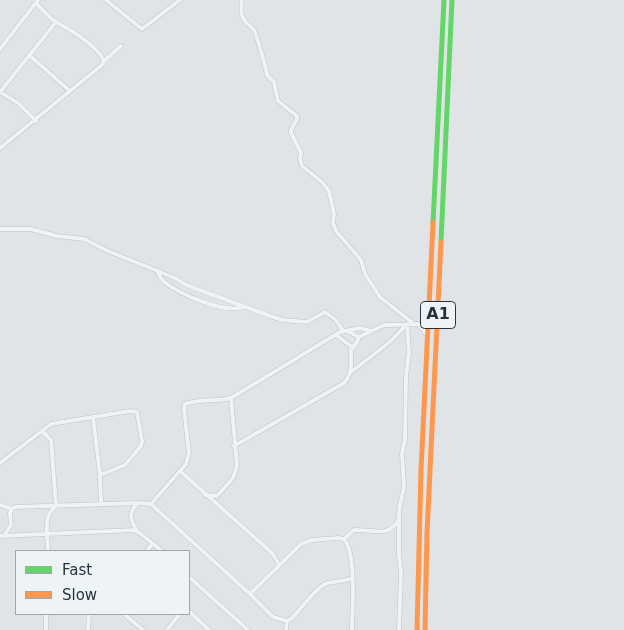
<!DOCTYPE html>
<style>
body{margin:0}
#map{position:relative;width:624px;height:630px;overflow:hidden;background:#e1e4e6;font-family:"DejaVu Sans",sans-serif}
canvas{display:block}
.legend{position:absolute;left:15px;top:550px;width:175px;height:65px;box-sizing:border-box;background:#eef3f6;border:1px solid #9ea7ae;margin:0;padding:6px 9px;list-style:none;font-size:15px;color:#263441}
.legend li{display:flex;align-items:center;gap:10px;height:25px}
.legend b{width:25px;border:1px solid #9ea7ae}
</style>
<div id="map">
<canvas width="624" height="630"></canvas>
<ul class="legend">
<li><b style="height:6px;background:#63d668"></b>Fast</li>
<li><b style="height:6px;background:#ff974d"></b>Slow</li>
</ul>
</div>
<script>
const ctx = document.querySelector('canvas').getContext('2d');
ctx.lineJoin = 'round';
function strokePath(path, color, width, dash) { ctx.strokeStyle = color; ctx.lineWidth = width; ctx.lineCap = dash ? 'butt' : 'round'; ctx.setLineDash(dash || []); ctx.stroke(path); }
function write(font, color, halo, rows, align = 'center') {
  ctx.font = font + ' "DejaVu Sans",sans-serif'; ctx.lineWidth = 4.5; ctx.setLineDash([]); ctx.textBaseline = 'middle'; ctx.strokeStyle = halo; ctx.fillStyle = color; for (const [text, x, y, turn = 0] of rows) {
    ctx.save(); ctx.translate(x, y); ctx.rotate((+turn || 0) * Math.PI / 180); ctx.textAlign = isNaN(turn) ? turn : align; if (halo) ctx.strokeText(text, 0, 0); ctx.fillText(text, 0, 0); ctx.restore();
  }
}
const street = new Path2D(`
 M106 0 142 29 180 0
 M241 0C243 5 240 10 242 15 244 23 249 24 254 30 256 33 267 71 267 75L274 82 278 101 297 116V119L291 130V133L301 153 300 159 302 166 322 182 329 191 334 214 333 223 336 231 361 260 365 274 380 297 414 324
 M36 3C42 9 48 17 56 22 70 30 97 45 104 61
 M0 49 38 0
 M29 55 70 91
 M0 92 56 22
 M0 92 18 103 36 121
 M0 148 102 65 104 61 121 46
 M0 229H31L57 236 84 239 108 251 175 278 186 285 270 316 283 320 307 322 325 312 336 320 343 331
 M157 270C159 274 160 278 163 281 179 294 224 314 244 307
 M417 324 421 327 427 335
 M347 331 359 337 384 325 437 324
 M336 335 352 347
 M351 372 391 341 407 324
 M93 417 100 475 101 504
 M42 431 51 440 56 506C42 516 48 536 48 551
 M234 446 344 383C353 374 351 362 351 350L357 342 359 337
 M0 463 51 424 130 411 137 412 142 441 141 446 125 465 100 475
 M180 471 272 553 279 564
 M205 495 217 496 233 478 237 466 231 398
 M151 504 186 464 189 453 184 409 185 404C199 398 216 402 231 398L340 332 360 328 371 331
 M0 505 12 509 15 507 138 503 151 504 250 594 273 617 287 621 292 618C301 609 314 590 325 584 334 580 342 583 352 578
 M137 531C130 520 128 512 138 503
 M0 536 134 530 141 534 162 551
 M4 536 11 525 10 513 12 509
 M344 539 354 530C372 529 389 539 399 519
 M147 551 152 544
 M189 577 248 630
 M250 594 301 544 312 540 338 538 344 539C357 555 352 608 352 630
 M189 611 209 630
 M124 614 143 630
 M46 630V614
 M88 630 89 614
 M167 630 180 614
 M286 630 287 621
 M399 630 401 573 399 554V515L400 505 404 487 402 454 405 439 406 377 409 352 407 324`);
const fast = new Path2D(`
 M433 223 444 0
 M441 242 452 0`);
const slow = new Path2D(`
 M417 630 421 470 433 223
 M425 630 427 533 441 242`);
const shields = [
 [438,315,35]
];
const shieldNames = [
 ["A1",438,315]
];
strokePath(street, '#bfc2c4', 5);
strokePath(street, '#f0f2f3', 4);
strokePath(fast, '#63d668', 5);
strokePath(slow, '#ff974d', 5);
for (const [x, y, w] of shields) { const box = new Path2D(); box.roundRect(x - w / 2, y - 13.5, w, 27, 4); ctx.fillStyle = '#eef3f6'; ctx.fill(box); strokePath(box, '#263441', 1); }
write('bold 16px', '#263441', null, shieldNames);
</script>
